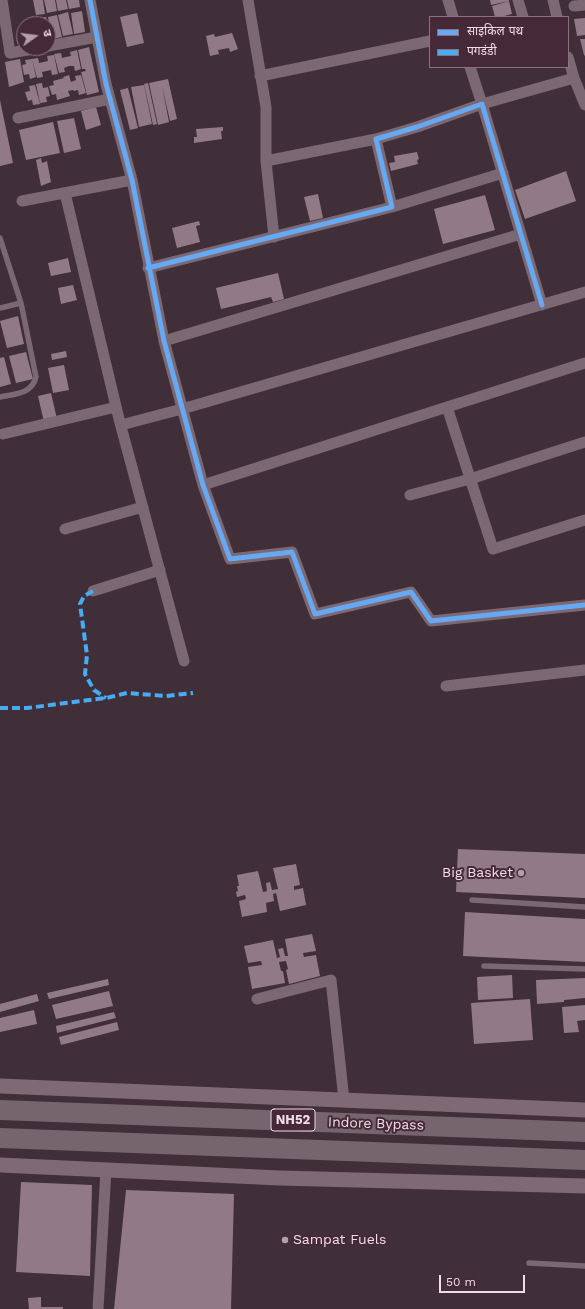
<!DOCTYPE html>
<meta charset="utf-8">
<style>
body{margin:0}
#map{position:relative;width:585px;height:1309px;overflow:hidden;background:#402f38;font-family:"Work Sans","Noto Sans Devanagari",sans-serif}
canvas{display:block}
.legend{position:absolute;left:429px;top:16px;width:140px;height:52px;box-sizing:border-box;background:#462938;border:1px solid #8a717e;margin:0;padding:5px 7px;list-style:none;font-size:12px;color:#f0dde6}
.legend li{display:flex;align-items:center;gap:8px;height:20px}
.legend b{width:20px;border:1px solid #8a717e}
.north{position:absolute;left:16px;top:16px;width:40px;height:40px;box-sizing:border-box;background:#462938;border:1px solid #8a717e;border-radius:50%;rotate:76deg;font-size:11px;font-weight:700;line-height:16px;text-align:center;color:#f0dde6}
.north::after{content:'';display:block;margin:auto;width:14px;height:18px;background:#b2a0a9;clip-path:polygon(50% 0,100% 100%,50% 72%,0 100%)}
.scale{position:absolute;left:439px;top:1275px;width:86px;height:18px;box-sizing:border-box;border:2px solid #f0dde6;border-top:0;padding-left:5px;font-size:12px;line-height:14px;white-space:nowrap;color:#f0dde6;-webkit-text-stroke:3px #462938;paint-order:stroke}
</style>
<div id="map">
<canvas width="585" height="1309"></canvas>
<ul class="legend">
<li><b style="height:5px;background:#66a8f1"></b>साइकिल पथ</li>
<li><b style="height:5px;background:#46acf6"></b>पगडंडी</li>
</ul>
<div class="north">उ</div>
<div class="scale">50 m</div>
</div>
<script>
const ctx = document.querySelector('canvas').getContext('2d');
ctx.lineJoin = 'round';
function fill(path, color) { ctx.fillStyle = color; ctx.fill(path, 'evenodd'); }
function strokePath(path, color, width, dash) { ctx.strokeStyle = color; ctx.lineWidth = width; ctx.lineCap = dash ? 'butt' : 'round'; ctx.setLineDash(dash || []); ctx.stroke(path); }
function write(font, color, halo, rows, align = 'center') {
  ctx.font = font + ' "Work Sans",sans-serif'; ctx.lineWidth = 4; ctx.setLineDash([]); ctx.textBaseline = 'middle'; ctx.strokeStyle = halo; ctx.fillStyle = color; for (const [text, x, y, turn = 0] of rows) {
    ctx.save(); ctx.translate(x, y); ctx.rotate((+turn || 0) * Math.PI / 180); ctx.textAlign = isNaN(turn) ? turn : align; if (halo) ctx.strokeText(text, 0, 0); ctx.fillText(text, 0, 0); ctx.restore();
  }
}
const building = new Path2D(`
 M33 0H43L45 14 36 15Z
 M44 0H55L57 11 47 13Z
 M56 0H66L68 9 58 11Z
 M67 0H79L80 7 69 9Z
 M490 0H509V1L491 5Z
 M509 1 512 14 500 17H495L492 6Z
 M82 11 85 32 74 34 71 13Z
 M68 12 73 34 63 36 58 15Z
 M137 13 144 43 127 47 120 17Z
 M57 15 62 37 52 39 48 17Z
 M46 17 47 24H37L36 19Z
 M585 18V35L577 36 574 19Z
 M232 33 238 49 230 52 229 48 218 50 219 54 210 56 206 36 214 34 215 37Z
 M580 39H585V56L584 55Z
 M89 47 99 92 87 95 81 72 86 71 85 69H82L78 50Z
 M77 50 81 69 75 71 74 66H69L64 68 65 72 59 73 54 54 61 53 62 58 66 57 71 56 70 52Z
 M54 55 58 74 52 75 51 70 42 72 43 77 37 78 32 59 38 58 39 63 48 61 47 56Z
 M20 59 24 82 9 87 5 62Z
 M32 59 36 77 30 79 29 74 24 75 22 65 26 64 25 60Z
 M69 75 71 82 76 80 75 76 81 75 86 93 79 95 78 90 74 91 73 90 68 91 70 96 57 100 56 94 52 95 49 86 54 85 53 81 64 78 63 77Z
 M168 79 177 119 170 121 162 86 169 122 158 125 149 83Z
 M42 83 43 88 48 87 50 96 46 97 47 102 40 103 36 84Z
 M148 83 157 124 153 125 144 84Z
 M35 85 40 104 33 105 32 100 28 101 25 92 30 91 29 86Z
 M144 85 152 124 139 127 131 87Z
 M128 88 138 128 130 130 120 90Z
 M0 100 13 163 0 166Z
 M96 107 101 125 86 130 81 111Z
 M74 118 81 149 64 153 57 121Z
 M53 122 60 153 26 160 19 130Z
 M223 127V131H221L222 139 194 143V137H197L196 129Z
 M417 152 419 159 417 160 418 164 391 171 389 163 395 162 394 156Z
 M41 158 42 163 47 161 51 182 41 186 36 160Z
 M566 171 576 201 525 219 515 190Z
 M318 194 323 218 310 221 304 197Z
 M485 195 495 230 443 244 434 209Z
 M199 221 200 225 196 226 200 242 177 248 172 228Z
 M68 258 71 272 51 276 48 263Z
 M278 273 284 299 273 302 271 297 221 309 216 288Z
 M73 285 77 300 61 304 58 288Z
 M18 316 24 344 7 348 0 321Z
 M66 351 67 357 52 360 51 354Z
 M26 352 33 379 16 383 9 356Z
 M4 357 11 384 0 387V358Z
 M64 365 69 390 53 393 48 368Z
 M51 393 57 419 44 422 38 396Z
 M458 849 585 854V898L456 892Z
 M296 864 300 885 294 886V890L303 888 306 905 280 911 276 893 273 894 274 901 266 903 267 912 242 917 239 901 246 899 245 895 237 897 236 892 238 891 237 886H239L237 875 258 871 263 892 267 891 266 883 270 882 272 890 278 889 273 868Z
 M465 912 585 919V962L463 956Z
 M312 934 316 951 303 953 304 957 316 955 320 976 289 984 286 970 288 969 286 961 279 962 281 971H283L285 983 252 989 248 967 262 965 261 961 248 963 244 946 273 940 277 958 280 957 278 949 283 948 285 956H288L285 939Z
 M512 975 513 998 478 1000 477 977Z
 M585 978V998L564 1000V1002L537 1004 536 980Z
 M108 979 109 985 49 999 47 993Z
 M109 991 113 1006 56 1019 52 1005Z
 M37 994 39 1001 0 1012V1004Z
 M530 999 533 1040 474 1044 471 1003Z
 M585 1005V1020L577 1021 579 1032 564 1033 562 1007Z
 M34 1010 37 1024 0 1032V1018Z
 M114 1012 116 1018 57 1033 56 1026Z
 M117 1022 119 1030 61 1045 59 1037Z
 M21 1182 92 1185 90 1276 16 1272Z
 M126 1190 234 1194 231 1309H114Z
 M41 1297V1307H63V1309H29L28 1298Z`);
const lane = new Path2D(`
 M0 238 21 303 36 377C32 394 15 394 0 397
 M0 308 21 303
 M472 900 585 907
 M484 966 585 969
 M529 1263 585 1266`);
const street = new Path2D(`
 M2 0 10 53 39 48
 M90 0 106 84 132 180 164 341 203 485 230 559 292 552 315 614 411 592 431 621 585 605
 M248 0 266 107V161
 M448 0 453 17
 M518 0 523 17
 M553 0 557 17
 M574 6 585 5
 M48 46 97 37
 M568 57 574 78 585 105
 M470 67 482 104 574 78
 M260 76 430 41
 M18 118 110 99
 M65 193 119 419 184 661
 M22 201 132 180
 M392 207 503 173
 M274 237 266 161 376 139
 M148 268 392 207 376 139 417 127 482 104 542 305
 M164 341 521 234
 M447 407 493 549 585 520
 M121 425 182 409 585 292
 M3 434 116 407
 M203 485 585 363
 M410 495 470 479 585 442
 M65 529 143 507
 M93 591 160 570
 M446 686 585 670
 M257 999 331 980 344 1100
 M98 1309 106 1170`);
const secondary = new Path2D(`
 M0 1086 585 1110
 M0 1165 280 1178 585 1186`);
const highway = new Path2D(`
 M0 1110 585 1132
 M0 1138 585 1160`);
const quiet = new Path2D(`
 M93 591 84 596 80 604 87 655 85 674 94 690 106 698
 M0 708H27L106 698 127 693 166 696 193 693`);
const cycleway = new Path2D(`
 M90 0 106 84 132 180 164 341 203 485 230 559 292 552 315 614 411 592 431 621 585 605
 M148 268 392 207 376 139 417 127 482 104 542 305`);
const markers = [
 [521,873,4,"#b2a0a9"],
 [285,1240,4,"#b2a0a9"]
];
const shields = [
 [293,1120,44]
];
const shieldNames = [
 ["NH52",293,1120]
];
const poiNames = [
 ["Big Basket",513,873],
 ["Sampat Fuels",293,1240,"left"]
];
const streetNames = [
 ["Indore Bypass",376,1124,2]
];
fill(building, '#927986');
strokePath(lane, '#7b6872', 5.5);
strokePath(street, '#7b6872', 11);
strokePath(secondary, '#7f6974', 15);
strokePath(highway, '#77656e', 20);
strokePath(quiet, '#46acf6', 4, [8, 4]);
strokePath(cycleway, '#66a8f1', 5);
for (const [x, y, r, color] of markers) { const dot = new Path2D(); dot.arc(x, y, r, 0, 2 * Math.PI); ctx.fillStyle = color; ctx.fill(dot); strokePath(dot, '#462938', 1.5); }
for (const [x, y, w] of shields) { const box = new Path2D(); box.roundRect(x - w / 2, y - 11, w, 22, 3); ctx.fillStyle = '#462938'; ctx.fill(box); strokePath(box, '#f0dde6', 1); }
write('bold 13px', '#f0dde6', null, shieldNames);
write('14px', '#f0dde6', '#462938', poiNames, 'right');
write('14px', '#f0dde6', '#462938', streetNames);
</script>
